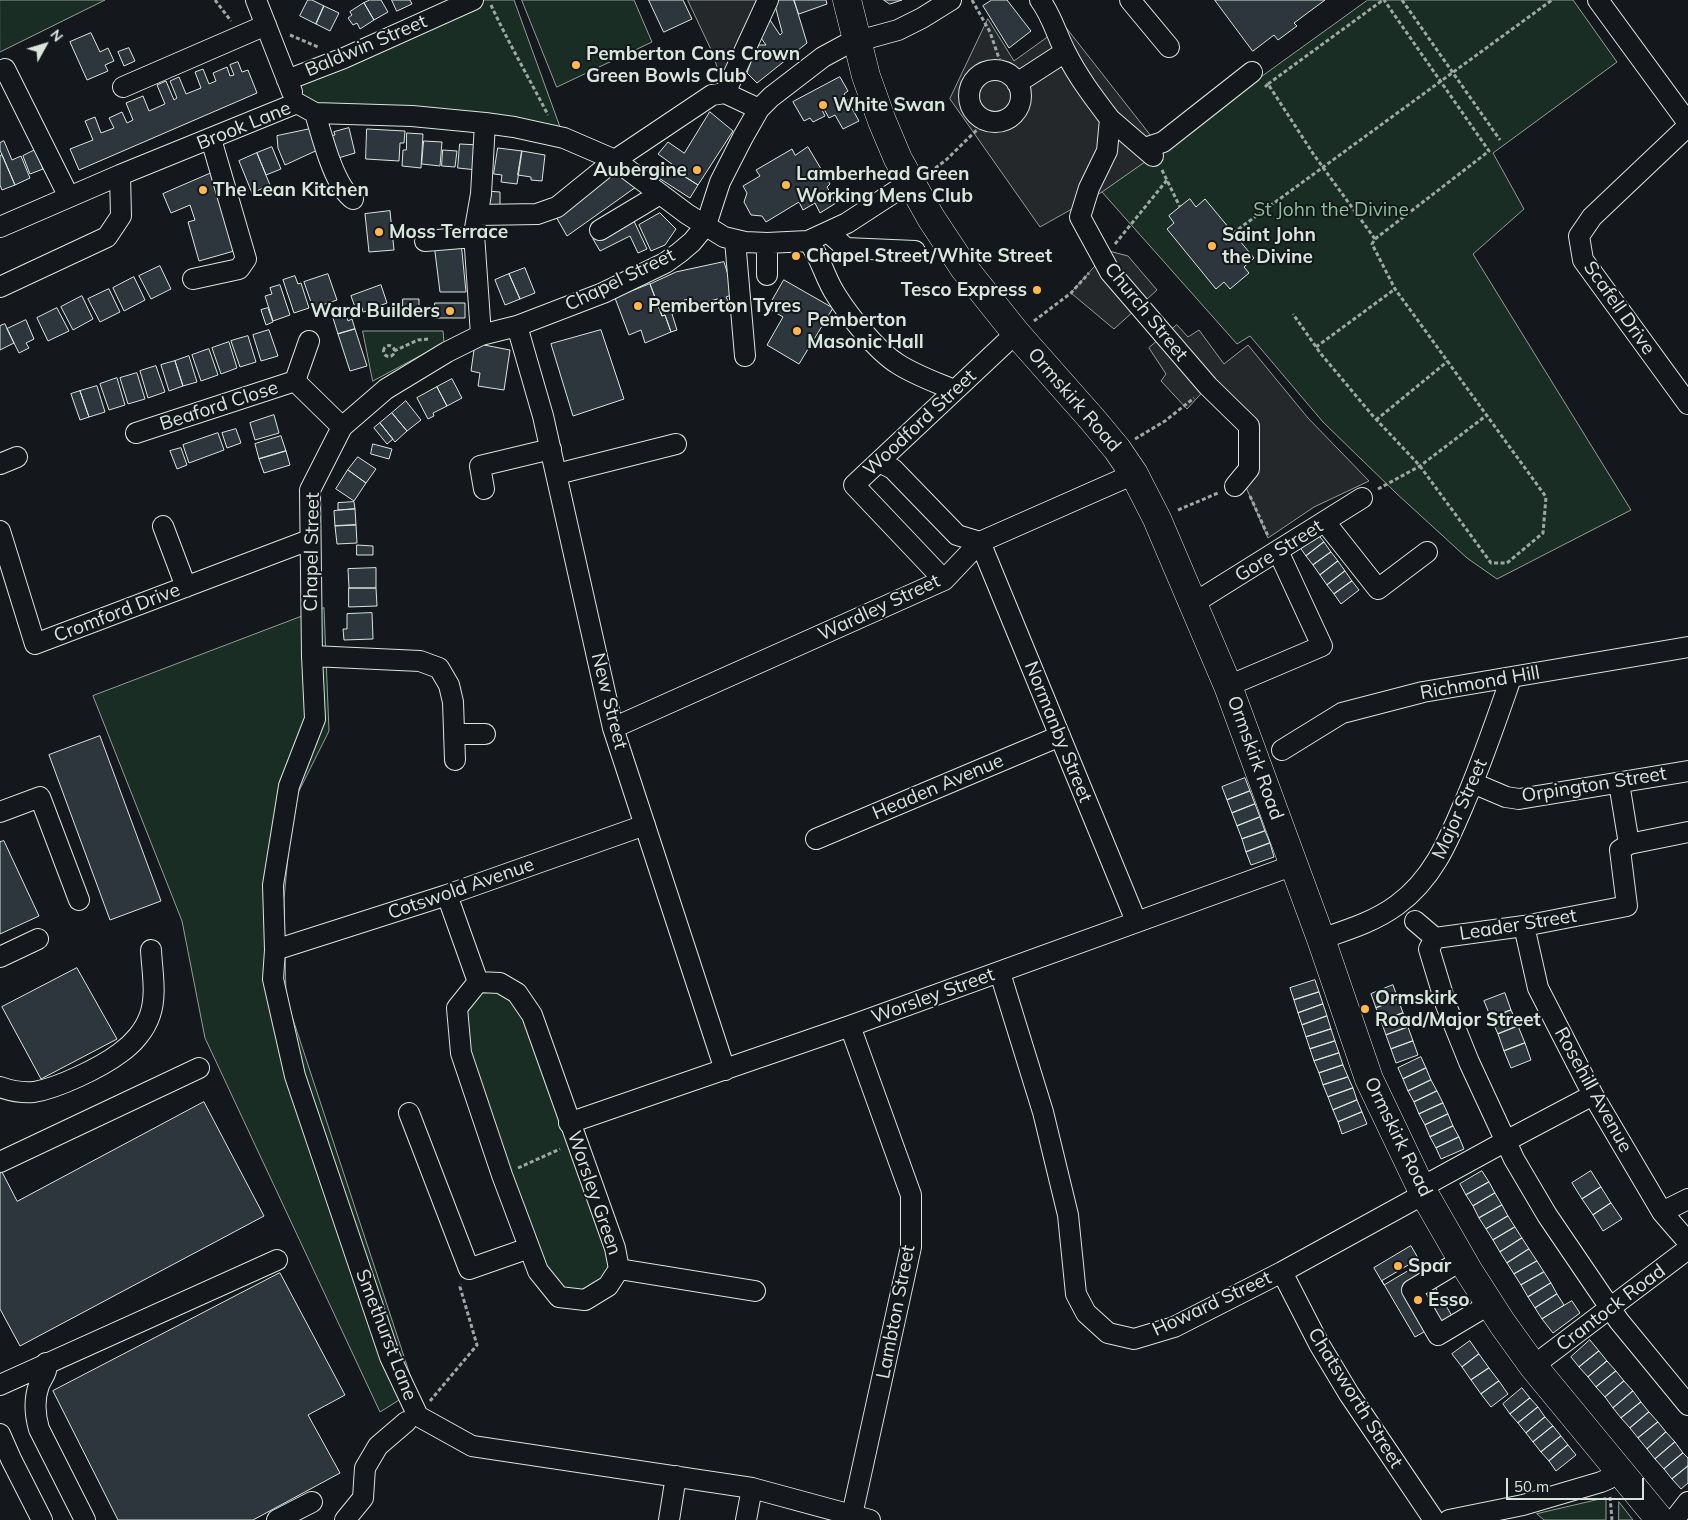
<!DOCTYPE html>
<style>
body{margin:0}
#map{position:relative;width:1688px;height:1520px;overflow:hidden;background:#14181c;font-family:Mulish,sans-serif}
canvas{display:block}
.north{position:absolute;left:20px;top:20px;width:50px;height:50px;-webkit-text-stroke:4px #14181c;paint-order:stroke;rotate:51deg;font-size:14px;font-weight:700;line-height:20px;text-align:center;color:#d8e6dc}
.north::after{content:'';display:block;margin:auto;width:18px;height:22px;background:#d8e6dc;clip-path:polygon(50% 0,100% 100%,50% 72%,0 100%)}
.scale{position:absolute;left:1506px;top:1478px;width:138px;height:22px;box-sizing:border-box;border:2px solid #d8e6dc;border-top:0;padding-left:6px;font-size:15px;line-height:18px;white-space:nowrap;color:#d8e6dc;-webkit-text-stroke:4px #14181c;paint-order:stroke}
</style>
<div id="map">
<canvas width="1688" height="1520"></canvas>
<div class="north">N</div>
<div class="scale">50 m</div>
</div>
<script>
const ctx = document.querySelector('canvas').getContext('2d');
ctx.lineJoin = 'round';
function fill(path, color) { ctx.fillStyle = color; ctx.fill(path, 'evenodd'); }
function strokePath(path, color, width, dash) { ctx.strokeStyle = color; ctx.lineWidth = width; ctx.lineCap = dash ? 'butt' : 'round'; ctx.setLineDash(dash || []); ctx.stroke(path); }
function write(font, color, halo, rows, align = 'center') {
  ctx.font = font + ' Mulish,sans-serif'; ctx.lineWidth = 4; ctx.setLineDash([]); ctx.textBaseline = 'middle'; ctx.strokeStyle = halo; ctx.fillStyle = color; for (const [text, x, y, turn = 0] of rows) {
    ctx.save(); ctx.translate(x, y); ctx.rotate((+turn || 0) * Math.PI / 180); ctx.textAlign = isNaN(turn) ? turn : align; if (halo) ctx.strokeText(text, 0, 0); ctx.fillText(text, 0, 0); ctx.restore();
  }
}
const green = new Path2D(`
 M0 0H105L0 52Z
 M473 0H514L564 138 297 103 287 80Z
 M522 0H634L652 42 557 87Z
 M1368 0H1573L1617 62 1493 153 1524 209 1473 254 1631 510 1497 579 1467 558 1396 493 1323 422 1250 336 1237 344 1102 192Z
 M363 331H443L444 343 373 381Z
 M324 608 329 731 293 803 284 899 286 998 415 1390 380 1412 205 1038 182 921 93 696Z
 M478 982 517 993 615 1248 608 1286 559 1297 538 1271 457 1008Z
 M1606 1498V1520H1544L1537 1514Z
 M1619 1502 1633 1520H1619Z`);
const parking = new Path2D(`
 M688 0H768L725 93 713 54Z
 M988 19 1014 61 1064 25 1162 150 1102 192 1040 227 950 99Z
 M1109 251 1128 256 1157 290 1114 329 1071 293Z
 M1177 325 1188 337 1199 330 1224 364 1248 345 1308 418 1369 481 1314 507 1268 538 1242 478 1249 426 1208 386 1187 409 1161 381 1166 374 1149 348Z`);
const building = new Path2D(`
 M308 0H312L324 6 316 24 300 16Z
 M370 0H381L388 12 374 20 364 3Z
 M392 0H410L412 4 397 11Z
 M649 0H683L692 19 664 32Z
 M774 0H794L807 43 757 83 747 73 757 45H766L756 31 770 20 780 35 782 33Z
 M794 0H826L827 4 799 14Z
 M884 0H902L890 4Z
 M992 0H1007L1031 31 1009 48 983 6Z
 M1215 0H1325L1294 23 1297 26 1278 40 1274 35 1253 51Z
 M364 3 374 20 360 29 357 23 353 25 348 18 352 15 350 12Z
 M324 6 339 13 330 31 316 24Z
 M91 33 100 52 108 48 114 61 105 65 108 71 87 80 70 42Z
 M129 48 135 61 124 66 118 52Z
 M238 62 242 72 248 70 257 93 79 170 70 149 93 140 85 121 95 117 101 133 114 128 109 118 122 112 127 123 133 120 126 103 143 96 149 111 165 104 157 85 166 81 174 100 177 98 170 81 179 77 186 94 201 88 195 72 203 69 209 84 216 81 213 73 227 67 230 76 234 75 230 65Z
 M840 77 848 91 844 94 859 121 843 129 835 115 829 118 824 109 822 110 825 116 813 122 810 118 804 121 793 102Z
 M710 112 733 131 698 185 674 170 676 167 658 154 668 142 684 153Z
 M315 128 322 148 285 165 278 148 277 136Z
 M349 128 355 153 335 159 329 136 335 135 334 132Z
 M367 129 405 131 404 143H400L399 161 366 159Z
 M407 133 423 134 421 168 402 166 403 150H406Z
 M4 141 12 160 21 156 30 178 15 185 0 150V143Z
 M424 141 442 142 440 166 422 164Z
 M460 144 479 145 477 170 458 168Z
 M272 147 281 169 266 175 257 153Z
 M808 147 830 184 827 187 836 203 820 213 815 203 803 210 799 202 766 222 762 216 751 215 744 202 747 193 743 186 760 176 756 170 792 149 795 155Z
 M498 148 522 151 517 184 501 182 502 175 494 174Z
 M35 150 43 169 30 174 23 156Z
 M443 150 457 151 455 167 442 166Z
 M522 151 545 155 542 181 531 180V177L518 175Z
 M257 153 270 185 252 193 239 161Z
 M2 155 15 185 2 190 0 185V156Z
 M662 162 698 185 690 198 654 175Z
 M216 171 241 249 199 261 188 222 195 220 190 205 171 213 163 194Z
 M615 172 636 187 567 236 555 215Z
 M487 191 500 192V209H486Z
 M1190 199 1196 207 1205 199 1254 258 1244 267 1249 273 1230 289 1224 282 1216 289 1167 229 1174 223 1169 216Z
 M390 211 394 250 369 252 365 214Z
 M660 213 676 229 665 245 651 251 639 225Z
 M633 219 647 249 638 253 630 236 600 251 593 239Z
 M461 242 466 292H440L434 244Z
 M724 262 734 294 726 297 728 301 723 302 721 298 692 306 690 299 684 300 686 309 672 314 677 330 671 332 665 315 662 316 650 284 676 272Z
 M160 266 171 289 151 299 139 276Z
 M525 268 535 293 520 299 509 274Z
 M328 274 337 300 313 308 304 282Z
 M509 274 520 299 505 305 495 280Z
 M295 276 298 284 301 283 309 308 294 313 283 280Z
 M134 277 145 300 124 311 113 288Z
 M784 280 833 308 799 364 767 345 783 317 768 308Z
 M650 284 662 316 665 315 671 332 645 343 641 330 629 335 615 298Z
 M280 285 290 315 273 321 265 296 272 294 270 288Z
 M381 285 387 303 379 306V308L363 312 361 304 355 307 351 296Z
 M109 289 120 312 100 322 88 299Z
 M82 296 93 319 73 330 61 307Z
 M403 299H419V312H403Z
 M435 303H465V318H435Z
 M57 308 69 331 48 341 37 318Z
 M268 308 273 322 266 325 261 310Z
 M346 314 348 321 352 319 355 329 338 334 333 318Z
 M26 320 34 339 26 343 29 348 19 353 7 329Z
 M5 324 14 343 0 350V326Z
 M355 329 367 366 350 371 338 334Z
 M269 330 278 356 261 361 253 335Z
 M601 330 624 399 573 416 551 344Z
 M248 336 256 362 240 367 231 341Z
 M229 342 237 368 221 374 212 348Z
 M484 345 510 350 504 390 478 386 480 373 471 371 474 350Z
 M209 349 218 375 201 381 192 355Z
 M189 356 197 382 183 386 175 361Z
 M175 361 183 386 169 391 161 365Z
 M156 366 165 392 148 398 140 371Z
 M137 373 145 399 128 404 120 378Z
 M117 378 125 405 109 410 100 384Z
 M452 379 462 398 447 406 437 387Z
 M97 386 105 412 89 417 80 391Z
 M437 387 447 406 433 413 434 416 428 419 417 398Z
 M80 391 89 417 80 420 71 394Z
 M406 401 421 420 407 431 392 413Z
 M392 413 407 431 395 442 380 423Z
 M274 415 279 433 255 440 250 423Z
 M380 423 393 439 387 444 374 428Z
 M236 429 241 443 227 448 222 433Z
 M218 433 224 450 189 463 183 445Z
 M281 436 286 451 259 459 255 444Z
 M373 444 392 449 389 459 371 454Z
 M181 448 187 465 177 469 170 451Z
 M286 451 290 465 264 473 259 459Z
 M358 457 376 469 366 483 348 470Z
 M348 470 366 483 354 501 336 489Z
 M354 502 355 509 338 510V503Z
 M355 509 356 525 335 526 334 511Z
 M356 525 357 543 337 544 335 526Z
 M1317 533 1324 542 1306 556 1299 546Z
 M1324 542 1331 552 1313 565 1306 556Z
 M357 545 373 546V555H357Z
 M1331 552 1338 561 1320 575 1313 565Z
 M1338 561 1345 571 1327 585 1320 575Z
 M376 568V588H349L348 569Z
 M1345 571 1352 581 1334 594 1327 585Z
 M1352 581 1359 590 1341 604 1334 594Z
 M349 588H376L377 606 349 607Z
 M372 613 373 639 344 640 343 629H347V614Z
 M100 736 161 901 110 920 49 755Z
 M1245 778 1250 791 1227 800 1222 787Z
 M1250 791 1255 804 1232 813 1227 800Z
 M1255 804 1260 817 1237 826 1232 813Z
 M1260 817 1265 831 1242 839 1237 826Z
 M1265 831 1270 843 1246 852 1242 839Z
 M4 841 39 916 0 934V842Z
 M1270 843 1274 857 1251 865 1246 852Z
 M77 968 117 1039 41 1079 2 1007Z
 M1315 980 1319 992 1294 1000 1290 988Z
 M1393 985 1398 999 1376 1008 1371 994Z
 M1319 992 1323 1004 1298 1013 1294 1000Z
 M1505 993 1511 1010 1491 1018 1484 1001Z
 M1398 999 1403 1013 1381 1021 1376 1008Z
 M1323 1004 1327 1016 1302 1025 1298 1013Z
 M1511 1010 1518 1026 1498 1034 1491 1018Z
 M1403 1013 1408 1027 1386 1035 1381 1021Z
 M1327 1016 1331 1029 1306 1037 1302 1025Z
 M1518 1026 1525 1043 1504 1051 1498 1034Z
 M1408 1027 1413 1041 1391 1049 1386 1035Z
 M1331 1029 1335 1041 1310 1049 1306 1037Z
 M1335 1041 1339 1053 1314 1061 1310 1049Z
 M1413 1041 1418 1055 1396 1063 1391 1049Z
 M1525 1043 1531 1060 1511 1068 1504 1051Z
 M1339 1053 1343 1065 1319 1073 1314 1061Z
 M1421 1057 1426 1068 1403 1079 1398 1068Z
 M1343 1065 1348 1077 1323 1085 1319 1073Z
 M1426 1068 1431 1080 1408 1091 1403 1079Z
 M1348 1077 1353 1088 1328 1097 1323 1085Z
 M1431 1080 1437 1091 1414 1102 1408 1091Z
 M1353 1088 1357 1100 1333 1110 1328 1097Z
 M1437 1091 1443 1103 1419 1114 1414 1102Z
 M1357 1100 1362 1112 1338 1122 1333 1110Z
 M204 1102 264 1216 20 1346 0 1309V1173L2 1172 17 1201Z
 M1443 1103 1448 1114 1425 1125 1419 1114Z
 M1362 1112 1367 1124 1342 1134 1338 1122Z
 M1448 1114 1453 1126 1430 1137 1425 1125Z
 M1453 1126 1459 1137 1436 1148 1430 1137Z
 M1459 1137 1464 1149 1441 1159 1436 1148Z
 M1482 1171 1489 1182 1466 1195 1460 1184Z
 M1591 1171 1601 1187 1582 1199 1572 1183Z
 M1489 1182 1495 1193 1473 1206 1466 1195Z
 M1601 1187 1611 1203 1593 1215 1582 1199Z
 M1495 1193 1502 1205 1479 1218 1473 1206Z
 M1611 1203 1622 1219 1603 1231 1593 1215Z
 M1502 1205 1508 1216 1486 1229 1479 1218Z
 M1508 1216 1515 1227 1493 1240 1486 1229Z
 M1515 1227 1522 1238 1500 1252 1493 1240Z
 M1522 1238 1529 1249 1507 1263 1500 1252Z
 M1411 1246 1421 1263 1384 1285 1374 1268Z
 M1529 1249 1537 1261 1514 1274 1507 1263Z
 M1419 1259 1452 1316 1415 1337 1382 1281Z
 M1537 1261 1544 1272 1521 1285 1514 1274Z
 M1544 1272 1551 1283 1528 1297 1521 1285Z
 M280 1273 345 1395 308 1415 340 1473 253 1520H118L53 1391Z
 M1551 1283 1557 1294 1535 1308 1528 1297Z
 M1557 1294 1564 1305 1542 1319 1535 1308Z
 M1572 1301 1580 1313 1553 1333 1542 1319Z
 M1590 1340 1599 1351 1579 1367 1571 1357Z
 M1470 1341 1479 1354 1462 1367 1452 1354Z
 M1599 1351 1607 1361 1588 1377 1579 1367Z
 M1479 1354 1489 1368 1471 1380 1462 1367Z
 M1607 1361 1616 1371 1596 1387 1588 1377Z
 M1489 1368 1499 1381 1481 1394 1471 1380Z
 M1616 1371 1624 1381 1605 1397 1596 1387Z
 M1499 1381 1508 1394 1491 1407 1481 1394Z
 M1624 1381 1633 1391 1613 1408 1605 1397Z
 M1522 1388 1530 1398 1510 1414 1503 1404Z
 M1633 1391 1641 1402 1621 1418 1613 1408Z
 M1530 1398 1538 1407 1518 1423 1510 1414Z
 M1641 1402 1649 1412 1630 1428 1621 1418Z
 M1538 1407 1545 1417 1526 1433 1518 1423Z
 M1649 1412 1658 1422 1638 1438 1630 1428Z
 M1545 1417 1553 1426 1533 1442 1526 1433Z
 M1658 1422 1666 1432 1647 1449 1638 1438Z
 M1553 1426 1561 1436 1541 1452 1533 1442Z
 M1666 1432 1675 1442 1655 1459 1647 1449Z
 M1561 1436 1568 1445 1549 1461 1541 1452Z
 M1675 1442 1683 1453 1664 1469 1655 1459Z
 M1568 1445 1576 1455 1556 1471 1549 1461Z
 M1683 1453 1688 1458V1466L1672 1479 1664 1469Z
 M1688 1466V1483L1681 1489 1672 1479Z`);
const path = new Path2D(`
 M215 0 231 21
 M972 0 990 32 1003 70
 M1402 0 1500 140
 M491 5C508 42 529 78 548 115
 M290 35 318 47
 M1268 84 1383 0
 M1265 87 1268 84 1314 155 1375 239 1372 244 1395 289 1546 497 1543 533 1507 563H1491L1420 466 1373 416 1321 354 1293 314
 M1162 170 1180 207
 M930 172 946 160 986 121
 M1233 233 1552 0
 M1375 239 1489 151 1384 0
 M1115 244 1167 180
 M1034 321 1071 293 1089 273
 M383.5 351a5.5 5.5 0 1 1 11 0a5.5 5.5 0 1 1-11 0Z
 M1316 347 1395 289
 M394 351 418 340 429 339
 M1376 420 1448 361
 M1135 439 1165 421 1194 398
 M1378 489 1420 466 1487 415
 M1250 496 1268 536
 M1178 510 1218 493
 M518 1168 560 1149
 M430 1401 477 1345 460 1287 461 1284
 M1610 1497 1612 1520`);
const minor = new Path2D(`
 M256 0 292 92
 M1040 0C1052 16 1057 36 1066 53 1078 77 1094 98 1110 119L1107 151 1089 188 1080 217 1110 272 1208 386 1249 426V469L1235 486
 M1130 0 1169 47
 M1598 0 1688 123
 M5 69 69 197
 M969 96a26 26 0 1 1 52 0a26 26 0 1 1-52 0Z
 M287 80 344 58 473 0
 M1017 83 1065 52
 M123 87 266 25
 M725 93 768 0
 M315 113C322 136 334 186 353 199
 M1110 119 1153 156
 M1688 126 1592 217 1579 236 1583 260 1688 404
 M1145 148 1163 142 1252 72
 M478 215 537 214 557 207 615 160 712 95 725 93 759 109
 M0 227 120 175 297 103 315 113 412 116 485 123 514 127 564 138 615 160 687 214 724 237 745 242 767 243 808 241 847 223 910 182
 M600 230 660 194
 M829 233 846 248 915 251
 M735 240 745 356
 M425 241 474 237
 M808 241C822 259 824 277 836 295 849 316 877 351 898 364 915 375 935 382 954 390
 M767 243V275
 M193 279 239 269 246 259 211 139
 M0 287 107 237 121 216 120 175
 M517 326 543 416 613 728 725 1070
 M481 335 474 234 481 194 485 123
 M295 381 309 341
 M136 433 295 381 342 427
 M879 462 893 469 957 535 980 542 1136 921
 M0 464 17 457
 M557 474 676 444
 M484 489 480 466 551 449
 M1325 522 1378 589 1427 552
 M163 526 186 587
 M0 531 35 644 309 540
 M944 580 854 485 1016 333
 M1194 603 1362 498
 M312 656 420 661 439 668 449 685 453 702 455 760
 M1228 686 1322 646 1278 551
 M613 728 944 580 980 542 1134 474
 M454 734H485
 M1282 750 1342 713 1423 692 1688 647
 M1473 783 1506 797 1519 799 1688 771
 M1619 783 1629 844
 M0 812 40 797 79 900
 M816 839 1060 736
 M447 895 478 982 457 1008 461 1053 502 1175 538 1271 559 1297 585 1300 608 1286 619 1269 615 1248 532 1015 517 993 500 983 478 982
 M1415 921 1435 938 1524 926 1627 906 1620 850 1629 844 1688 832
 M1524 926 1538 988 1593 1095 1662 1212 1688 1242
 M1435 938 1429 949 1446 1005 1469 1062 1514 1159 1547 1215 1619 1321 1688 1405
 M1321 939C1347 930 1374 922 1397 905 1434 878 1449 839 1466 799 1483 759 1497 718 1511 678
 M275 950 447 895 645 825
 M0 957 38 939
 M1000 973 1043 1112 1068 1215 1076 1294 1086 1313 1108 1333 1134 1339 1174 1327 1282 1272 1413 1200 1433 1181 1506 1141 1593 1095
 M850 1026 911 1195V1247L852 1515
 M0 1087C11 1091 22 1093 34 1092 58 1088 100 1068 120 1053 133 1044 145 1030 150 1015 157 995 152 971 151 950
 M409 1113 469 1269 529 1248
 M569 1123 850 1026 1294 865
 M0 1162 199 1068
 M1662 1212 1688 1199
 M1462 1260 1412 1290 1438 1335 1490 1304
 M619 1269 755 1291
 M1282 1272 1319 1344 1349 1394 1434 1520
 M46 1363C48 1372 43 1376 39 1385 34 1399 35 1415 39 1429L85 1520
 M1533 1366 1688 1249
 M0 1385 277 1260
 M0 1434 11 1459 42 1520
 M277 1520 312 1502
 M345 1520 363 1498 365 1468 378 1446 406 1422
 M669 1520 676 1476
 M746 1520 752 1488
 M870 1520 752 1488 472 1446 418 1416 390 1357 295 1076 273 979 275 950 273 885 289 786 315 719 312 656 310 490 342 427 386 389 447 352 481 335 517 326 603 293 665 263 679 253 692 242 706 225 720 182 743 137 759 109 771 97 823 57 847 44 898 30 922 18 951 0
 M1449 1520 1523 1505 1601 1482 1608 1479 1618 1470
 M1674 1520 1688 1502`);
const highway = new Path2D(`
 M847 0 866 76 882 121 898 159 931 218 964 268 1016 333 1092 419 1117 449 1134 474 1157 519 1228 686 1321 939 1369 1079 1422 1190 1468 1270 1502 1323 1533 1366 1660 1520`);
const markers = [
 [576,65,5,"#ffb74d"],
 [823,105,5,"#ffb74d"],
 [697,170,5,"#ffb74d"],
 [786,185,5,"#ffb74d"],
 [203,190,5,"#ffb74d"],
 [379,232,5,"#ffb74d"],
 [1212,246,5,"#ffb74d"],
 [796,256,5,"#ffb74d"],
 [1037,290,5,"#ffb74d"],
 [638,306,5,"#ffb74d"],
 [450,311,5,"#ffb74d"],
 [797,331,5,"#ffb74d"],
 [1365,1009,5,"#ffb74d"],
 [1398,1266,5,"#ffb74d"],
 [1418,1300,5,"#ffb74d"]
];
const streetNames = [
 ["Baldwin Street",366,46,-23],
 ["Brook Lane",244,126,-22],
 ["Chapel Street",620,280,-26],
 ["Scafell Drive",1619,308,55],
 ["Church Street",1146,312,51],
 ["Ormskirk Road",1074,400,49],
 ["Beaford Close",219,406,-18],
 ["Woodford Street",920,423,-43],
 ["Gore Street",1279,551,-32],
 ["Chapel Street",312,552,-89],
 ["Wardley Street",879,608,-25],
 ["Cromford Drive",117,613,-21],
 ["Richmond Hill",1480,683,-10],
 ["New Street",609,701,76],
 ["Normanby Street",1058,732,68],
 ["Ormskirk Road",1255,758,70],
 ["Orpington Street",1594,785,-9],
 ["Headen Avenue",938,787,-23],
 ["Major Street",1460,809,-66],
 ["Cotswold Avenue",461,889,-19],
 ["Leader Street",1518,925,-9],
 ["Worsley Street",933,996,-20],
 ["Rosehill Avenue",1593,1090,61],
 ["Ormskirk Road",1398,1137,64],
 ["Worsley Green",594,1193,71],
 ["Howard Street",1212,1304,-25],
 ["Crantock Road",1611,1308,-37],
 ["Lambton Street",896,1312,-79],
 ["Smethurst Lane",386,1335,69],
 ["Chatsworth Street",1355,1398,58]
];
const poiNames = [
 ["Pemberton Cons Crown",586,54],
 ["Green Bowls Club",586,76],
 ["White Swan",833,105],
 ["Aubergine",687,170,"right"],
 ["Lamberhead Green",796,174],
 ["Working Mens Club",796,196],
 ["The Lean Kitchen",213,190],
 ["Moss Terrace",389,232],
 ["Saint John",1222,235],
 ["the Divine",1222,257],
 ["Chapel Street/White Street",806,256],
 ["Tesco Express",1027,290,"right"],
 ["Pemberton Tyres",648,306],
 ["Ward Builders",440,311,"right"],
 ["Pemberton",807,320],
 ["Masonic Hall",807,342],
 ["Ormskirk",1375,998],
 ["Road/Major Street",1375,1020],
 ["Spar",1408,1266],
 ["Esso",1428,1300]
];
const parkNames = [
 ["St John the Divine",1331,210]
];
fill(green, '#1a2d24');
strokePath(green, '#939e99', 1);
fill(parking, '#24282b');
strokePath(parking, '#939e99', 1);
fill(building, '#2c363c');
strokePath(building, '#d8e6dc', 1);
strokePath(minor, '#d8e6dc', 22);
strokePath(highway, '#d8e6dc', 29);
strokePath(path, '#9da8a2', 3, [4, 2.5]);
strokePath(minor, '#14181c', 20);
strokePath(highway, '#14181c', 28);
for (const [x, y, r, color] of markers) { const dot = new Path2D(); dot.arc(x, y, r, 0, 2 * Math.PI); ctx.fillStyle = color; ctx.fill(dot); strokePath(dot, '#14181c', 2); }
write('19px', '#d8e6dc', '#14181c', streetNames);
write('bold 19px', '#d8e6dc', '#14181c', poiNames, 'left');
write('19px', '#8ac095', '#14181c', parkNames);
</script>
